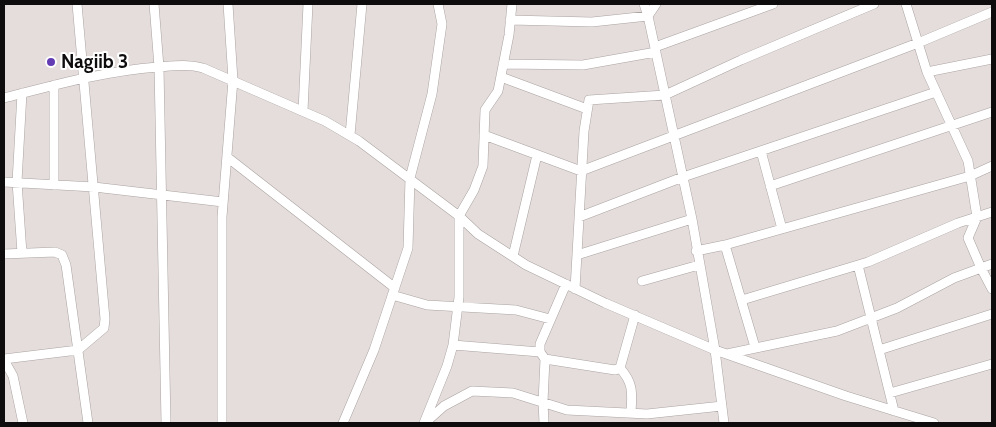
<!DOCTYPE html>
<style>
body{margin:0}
#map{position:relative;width:996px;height:427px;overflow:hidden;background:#e4dddc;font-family:Cabin,sans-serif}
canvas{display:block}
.frame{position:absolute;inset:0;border:5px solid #0e0c0c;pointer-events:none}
</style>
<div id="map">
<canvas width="996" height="427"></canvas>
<div class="frame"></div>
</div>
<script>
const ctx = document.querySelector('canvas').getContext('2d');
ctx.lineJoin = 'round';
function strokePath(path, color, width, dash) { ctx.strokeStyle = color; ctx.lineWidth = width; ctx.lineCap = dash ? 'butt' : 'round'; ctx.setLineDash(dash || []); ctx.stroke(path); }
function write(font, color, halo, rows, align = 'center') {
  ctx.font = font + ' Cabin,sans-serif'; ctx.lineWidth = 4; ctx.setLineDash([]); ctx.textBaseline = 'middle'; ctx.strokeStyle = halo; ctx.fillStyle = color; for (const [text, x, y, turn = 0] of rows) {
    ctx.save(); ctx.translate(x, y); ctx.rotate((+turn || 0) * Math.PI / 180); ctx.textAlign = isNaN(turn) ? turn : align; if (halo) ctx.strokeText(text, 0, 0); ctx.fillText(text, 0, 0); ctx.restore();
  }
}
const street = new Path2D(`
 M154 4 159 67 166 423
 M644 4 648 16 692 219 715 350 724 423
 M906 4 927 72 968 161 977 217 968 238 981 268 992 289
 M510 20 592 22 648 16 656 4
 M655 47 773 4
 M503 64 583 65 656 52
 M927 72 992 59
 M501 77 587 109
 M4 98C55 85 105 71 158 67 173 66 188 64 203 68L325 121 359 141 459 216 478 234 526 265 605 303 715 350 846 396 934 423
 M303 111 308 4
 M350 135 362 4
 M484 135 581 171 918 43 992 12
 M761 151 782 229
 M227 157 395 288
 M4 182 94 187 223 202
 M54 185V85
 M770 186 992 112
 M579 217 683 177 936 92
 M725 245 970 176 992 166
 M696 251 725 245 755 347
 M22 253 17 182 22 93
 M4 254 55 252 62 255 66 265 88 423
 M577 255 692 219
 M513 256 537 155
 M858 265 894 411
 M642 281 699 265
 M566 284 540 344V352L545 359 615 370 620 368 635 315
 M575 289 584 131 589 100 665 95 741 60 874 4
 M392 295 427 305 516 310 550 319
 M742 300 868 262 958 223 992 212
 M453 345 540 352
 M879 350 992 314
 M727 354 837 331 897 308 954 278 992 264
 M4 359 78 350 104 328 105 319 77 4
 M4 360 13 376 23 423
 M620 368C634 384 632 393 631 413
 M890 393 992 364
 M222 423V217L233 80 228 4
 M343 423 374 350 408 248 410 178 432 94 442 24 438 4
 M424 423 447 366 453 345 459 297V216L474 190 483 166 485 110 498 91 509 35 512 4
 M425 423 444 406 472 391 513 393 567 410 647 414 722 406
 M544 423 543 402 545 359`);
const markers = [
 [51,62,5,"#633bb3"]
];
const poiNames = [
 ["Nagiib 3",61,62]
];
strokePath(street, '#aaa3a1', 10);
strokePath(street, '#fff', 9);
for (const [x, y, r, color] of markers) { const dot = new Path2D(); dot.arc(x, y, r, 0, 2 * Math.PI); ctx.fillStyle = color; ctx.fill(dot); strokePath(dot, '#fff', 2); }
write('bold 19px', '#0e0c0c', '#fff', poiNames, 'left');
</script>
